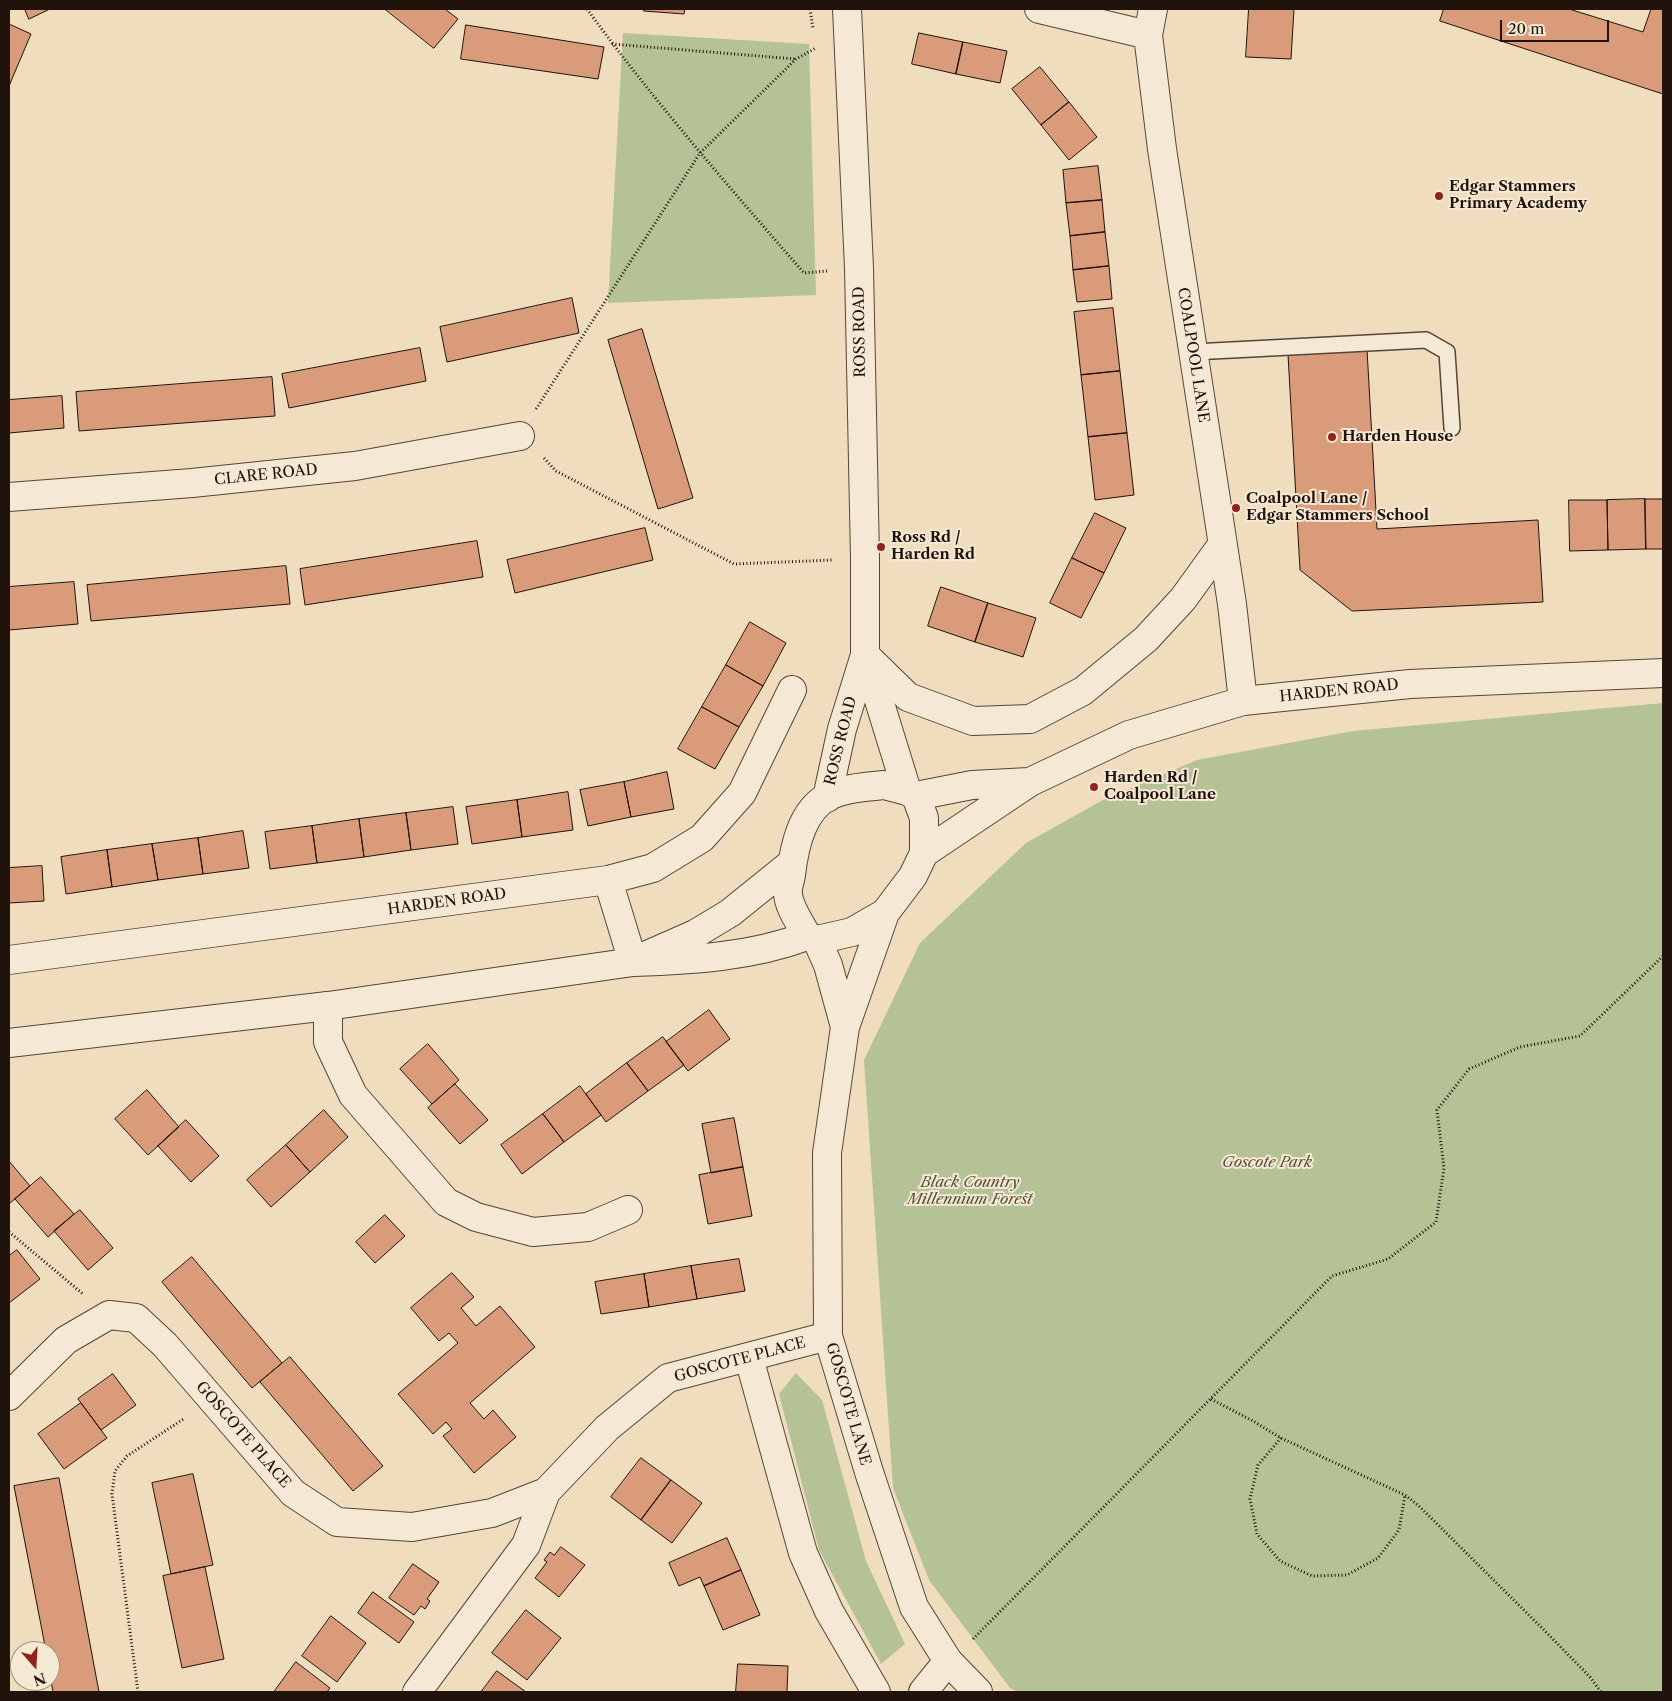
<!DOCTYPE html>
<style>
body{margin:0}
#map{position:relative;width:1672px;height:1701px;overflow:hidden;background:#f0ddbe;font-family:"Libre Caslon Text",serif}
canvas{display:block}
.frame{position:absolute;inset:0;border:10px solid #1f130b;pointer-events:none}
.north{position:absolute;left:10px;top:1641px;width:50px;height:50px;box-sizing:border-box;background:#f5e9d5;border:1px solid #9f9384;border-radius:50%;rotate:161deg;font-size:14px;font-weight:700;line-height:20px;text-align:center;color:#1f130b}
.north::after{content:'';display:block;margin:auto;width:18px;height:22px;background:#8f2418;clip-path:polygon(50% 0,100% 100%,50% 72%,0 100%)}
.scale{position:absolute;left:1500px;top:20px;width:109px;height:22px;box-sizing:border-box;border:2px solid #1f130b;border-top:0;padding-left:6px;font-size:15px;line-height:18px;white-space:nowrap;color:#1f130b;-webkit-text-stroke:4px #f5e9d5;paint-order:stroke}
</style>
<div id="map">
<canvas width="1672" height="1701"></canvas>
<div class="frame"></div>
<div class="north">N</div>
<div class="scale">20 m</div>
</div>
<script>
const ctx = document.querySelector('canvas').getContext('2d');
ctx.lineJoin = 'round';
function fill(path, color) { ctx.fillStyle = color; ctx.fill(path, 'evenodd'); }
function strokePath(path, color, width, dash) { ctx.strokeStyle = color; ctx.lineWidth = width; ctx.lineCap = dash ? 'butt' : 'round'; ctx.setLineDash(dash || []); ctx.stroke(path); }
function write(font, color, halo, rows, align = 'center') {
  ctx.font = font + ' "Libre Caslon Text",serif'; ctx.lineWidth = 4; ctx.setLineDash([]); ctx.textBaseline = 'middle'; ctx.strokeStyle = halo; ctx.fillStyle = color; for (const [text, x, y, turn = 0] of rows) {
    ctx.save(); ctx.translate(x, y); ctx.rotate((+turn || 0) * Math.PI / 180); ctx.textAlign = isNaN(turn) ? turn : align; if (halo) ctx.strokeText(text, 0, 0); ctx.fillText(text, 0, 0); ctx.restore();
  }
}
const green = new Path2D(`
 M623 33 809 44 816 295 608 303Z
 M1663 703V1692H1018L1010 1688 929 1580 893 1488 864 1060 920 943 1026 843 1103 800 1197 760 1353 731Z
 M796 1373 822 1400 866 1561 905 1644 881 1664 819 1550 779 1394Z`);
const building = new Path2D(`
 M25 9H50L29 19Z
 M385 9H445L458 19 434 48Z
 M644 9H685L684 14 644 11Z
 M1249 9H1294L1291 59 1246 57Z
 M1444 9H1569L1643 32 1651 9H1663V94L1440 21Z
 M9 24 31 34 9 86Z
 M466 25 604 47 598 79 461 59Z
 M919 33 963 42 956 74 912 64Z
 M963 42 1007 51 1000 83 956 74Z
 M1040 67 1069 102 1041 125 1012 89Z
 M1069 102 1097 137 1069 160 1041 125Z
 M1098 166 1102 200 1066 203 1063 170Z
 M1102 200 1105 232 1070 236 1066 203Z
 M1105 232 1109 266 1073 270 1070 236Z
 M1109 266 1112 299 1077 302 1073 270Z
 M572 298 579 333 447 362 440 327Z
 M1113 308 1120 371 1081 375 1074 312Z
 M642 329 693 498 658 509 608 340Z
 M420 348 426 381 289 408 282 374Z
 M1367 349 1377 529 1538 520 1543 602 1352 611 1300 570 1288 354Z
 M1120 371 1127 433 1088 437 1081 375Z
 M272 377 275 416 79 431 76 392Z
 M62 396 64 428 9 433V400Z
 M1127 433 1134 495 1095 500 1088 437Z
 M1645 499 1646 549 1608 550 1607 500Z
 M1645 499H1663V549H1646Z
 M1569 500H1607L1608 550 1570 551Z
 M1095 513 1126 528 1104 573 1072 558Z
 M645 528 653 560 515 593 507 560Z
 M477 541 483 577 305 605 300 569Z
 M1072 558 1104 573 1081 618 1050 603Z
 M286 566 290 604 91 621 87 585Z
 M74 582 78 624 9 630V587Z
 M941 587 988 603 975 642 928 626Z
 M988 603 1036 618 1023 657 975 642Z
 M750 622 786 643 763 686 726 665Z
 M726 665 763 686 739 727 702 707Z
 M702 707 739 727 715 769 678 749Z
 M667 772 674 809 631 817 624 782Z
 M624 782 631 817 588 826 580 790Z
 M568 792 573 830 522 837 517 800Z
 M517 800 522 837 472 844 466 807Z
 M453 807 458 844 411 850 406 813Z
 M406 813 411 850 364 857 359 819Z
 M359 819 364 857 317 863 312 826Z
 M312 826 317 863 270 869 265 832Z
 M243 831 249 868 203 874 198 838Z
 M198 838 203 874 158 880 152 844Z
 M152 844 158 880 112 887 107 850Z
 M107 850 112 887 66 894 61 857Z
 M42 866 44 901 9 903V868Z
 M709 1010 730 1039 688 1071 666 1042Z
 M663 1037 684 1065 648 1091 627 1063Z
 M428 1044 459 1080 432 1104 400 1069Z
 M627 1063 648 1091 606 1122 586 1094Z
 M455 1084 488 1120 460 1144 428 1108Z
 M580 1086 601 1115 564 1142 543 1114Z
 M147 1090 179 1127 148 1155 115 1119Z
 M324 1110 348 1137 310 1172 286 1145Z
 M543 1114 564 1142 522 1174 501 1145Z
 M734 1118 743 1167 711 1173 702 1124Z
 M186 1120 219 1156 191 1182 158 1146Z
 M286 1145 310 1172 271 1207 247 1180Z
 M9 1161 30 1186 9 1204Z
 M743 1167 752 1216 708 1224 699 1175Z
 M41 1177 74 1214 48 1237 15 1199Z
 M80 1210 113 1248 88 1270 54 1231Z
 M385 1215 405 1236 375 1263 356 1242Z
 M17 1250 40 1279 9 1303V1256Z
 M192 1257 282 1363 252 1388 162 1282Z
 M739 1259 745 1291 697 1299 691 1266Z
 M691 1266 697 1299 649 1307 644 1274Z
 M452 1273 474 1297 461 1308 476 1326 500 1306 535 1347 470 1403 484 1419 493 1410 516 1437 474 1473 443 1436 452 1429 446 1422 433 1434 398 1394 458 1343 449 1333 439 1341 411 1308Z
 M644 1274 649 1307 601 1314 595 1282Z
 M290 1357 383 1466 353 1491 260 1382Z
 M113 1374 136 1405 101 1430 78 1399Z
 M81 1403 107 1438 64 1469 38 1434Z
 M641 1458 671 1480 641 1520 611 1497Z
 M193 1474 213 1565 171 1574 152 1483Z
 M59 1478 99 1692H53L50 1675V1651H46L14 1486Z
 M671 1480 702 1503 672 1543 641 1520Z
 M727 1538 741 1570 704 1586 700 1577 679 1586 669 1563Z
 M561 1547 585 1565 559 1597 535 1578 547 1562 544 1560 550 1552 554 1555Z
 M413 1564 439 1582 427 1599 430 1601 425 1609 421 1606 414 1615 389 1598Z
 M205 1567 224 1659 182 1668 163 1576Z
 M741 1570 760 1615 723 1630 704 1586Z
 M373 1592 414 1622 399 1643 358 1613Z
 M526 1610 561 1638 527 1680 492 1653Z
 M331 1616 366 1643 337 1682 302 1656Z
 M296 1662 330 1688 327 1692H274Z
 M738 1664 788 1666 787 1692H736Z
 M497 1671 526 1692H484L482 1691Z`);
const path = new Path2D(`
 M587 9C654 101 729 187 804 273L827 271
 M810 9 813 29
 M612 44 795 59
 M536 409 700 153 796 59 816 48
 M544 458 556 471 734 564 832 560
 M9 1232 83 1294
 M1211 1399 1253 1421 1281 1438 1405 1495 1419 1506 1541 1627 1590 1677 1601 1692
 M1281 1438 1258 1465 1250 1499 1257 1534 1280 1561 1312 1576 1347 1575 1378 1558 1399 1530 1405 1495
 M973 1639 1332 1276 1388 1259 1436 1222 1444 1168 1437 1110 1469 1069 1520 1047 1580 1036 1663 956
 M138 1692 112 1494 115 1471 127 1456 185 1418`);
const service = new Path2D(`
 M1193 352 1426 340 1447 352 1452 428`);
const minor = new Path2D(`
 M1039 9 1148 35
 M1153 9 1148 35 1162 149 1232 604 1243 701
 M9 497 192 483 355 466 520 436
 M865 655 908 697 973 721 1030 719 1083 691 1146 639 1183 599 1222 545
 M608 880 633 962
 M9 960 608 880 653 868 702 838 742 793 792 690
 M328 1006V1042L353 1095 446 1202 476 1217 533 1232 588 1227 628 1210
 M749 1358 803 1553 829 1611 876 1692
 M9 1396 66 1340 109 1315 136 1318 165 1345 293 1493 337 1522 412 1527 492 1513 546 1492 607 1428 668 1378 828 1336
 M417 1692 526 1545 546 1492
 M923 1692 948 1661`);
const tertiary = new Path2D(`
 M847 9 859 268 865 559V655L907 791
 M884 785 907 791 916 796 924 818V853L913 876 885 913 852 932 817 940 807 936C801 924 789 908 788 894 787 888 790 881 791 875 794 848 801 812 827 797 844 788 865 787 884 785Z
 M916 796 972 785 1029 782
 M827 798 842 729 865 655
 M924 853 1030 782 1129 735 1243 701 1410 684 1663 673
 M885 913 845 1027 827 1153 828 1336 869 1472 914 1607 948 1661 978 1692
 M817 940 828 965 845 1027
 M645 956 695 934 730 913 792 863
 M9 1043 328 1006 633 962C692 960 751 957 807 936`);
const markers = [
 [1439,196,5,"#8f2418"],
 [1332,437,5,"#8f2418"],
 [1236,508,5,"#8f2418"],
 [881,547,5,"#8f2418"],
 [1094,787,5,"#8f2418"]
];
const poiNames = [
 ["Edgar Stammers",1449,187],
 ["Primary Academy",1449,204],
 ["Harden House",1342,437],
 ["Coalpool Lane /",1246,499],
 ["Edgar Stammers School",1246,516],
 ["Ross Rd /",891,538],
 ["Harden Rd",891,555],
 ["Harden Rd /",1104,778],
 ["Coalpool Lane",1104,795]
];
const streetNames = [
 ["ROSS ROAD",860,332,-91],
 ["COALPOOL LANE",1193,355,81],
 ["CLARE ROAD",266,475,-6],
 ["HARDEN ROAD",1339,691,-6],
 ["ROSS ROAD",841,741,-76],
 ["HARDEN ROAD",447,902,-8],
 ["GOSCOTE PLACE",740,1360,-15],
 ["GOSCOTE LANE",848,1404,74],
 ["GOSCOTE PLACE",243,1435,49]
];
const parkNames = [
 ["Goscote Park",1267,1163],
 ["Black Country",970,1183],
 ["Millennium Forest",970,1200]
];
fill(green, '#b5c295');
fill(building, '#da9b7a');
strokePath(building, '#1f130b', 1);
strokePath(service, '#534638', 18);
strokePath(minor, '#534638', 30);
strokePath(tertiary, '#534638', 30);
strokePath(path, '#1f130b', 3, [1, 2.5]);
strokePath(service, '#f5e9d5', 15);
strokePath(minor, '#f5e9d5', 28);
strokePath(tertiary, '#f5e9d5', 28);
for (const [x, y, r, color] of markers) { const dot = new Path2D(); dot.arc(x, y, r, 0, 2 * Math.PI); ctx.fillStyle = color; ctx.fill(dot); strokePath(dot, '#f5e9d5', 2); }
write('bold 15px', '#1f130b', '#f5e9d5', poiNames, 'left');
write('15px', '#1f130b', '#f5e9d5', streetNames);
write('italic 15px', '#54503b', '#f5e9d5', parkNames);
</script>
